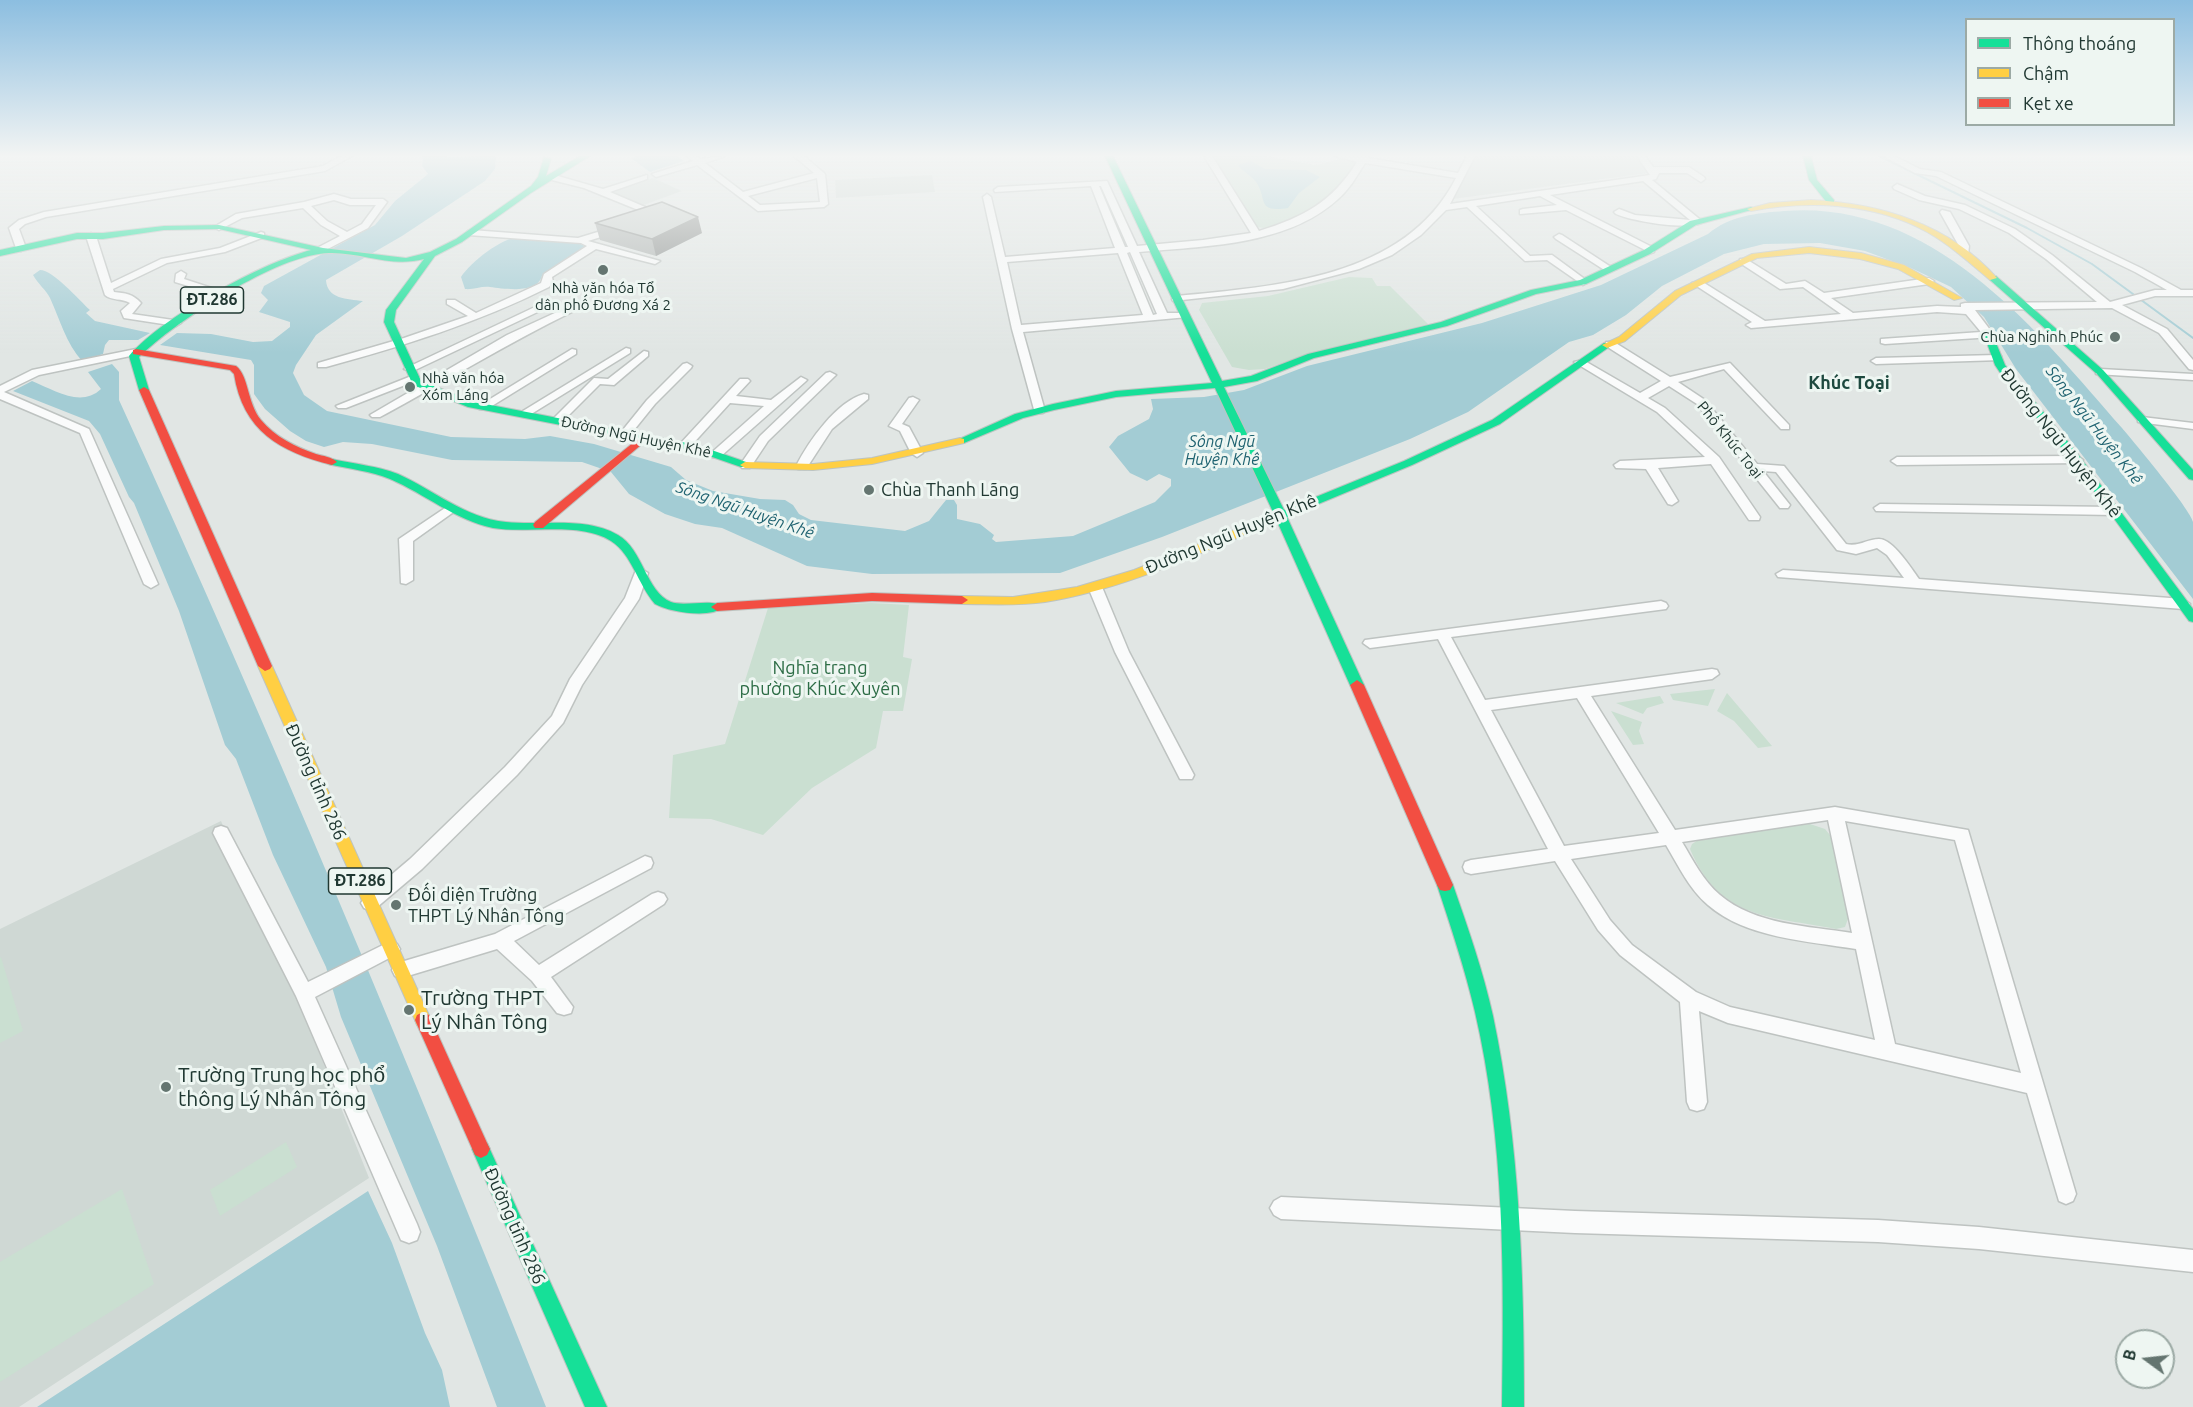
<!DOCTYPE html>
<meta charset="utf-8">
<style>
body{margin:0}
#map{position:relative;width:2193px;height:1407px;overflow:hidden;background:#e1e6e4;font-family:Ubuntu,sans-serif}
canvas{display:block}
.legend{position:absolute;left:1965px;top:18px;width:210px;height:108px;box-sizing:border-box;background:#eef6f2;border:2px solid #9caaa5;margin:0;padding:8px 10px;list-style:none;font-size:18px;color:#203832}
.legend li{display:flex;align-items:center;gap:12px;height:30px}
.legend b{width:30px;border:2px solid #9caaa5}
.north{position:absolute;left:2115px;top:1329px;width:60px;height:60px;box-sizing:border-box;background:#eef6f2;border:2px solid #9caaa5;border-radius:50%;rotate:285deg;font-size:16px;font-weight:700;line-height:24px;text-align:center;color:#203832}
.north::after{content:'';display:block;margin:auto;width:21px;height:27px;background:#647570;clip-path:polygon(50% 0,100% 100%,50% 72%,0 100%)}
</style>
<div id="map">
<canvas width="2193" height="1407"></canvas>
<ul class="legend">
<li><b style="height:8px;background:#16e098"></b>Thông thoáng</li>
<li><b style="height:8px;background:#ffcf43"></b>Chậm</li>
<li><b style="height:8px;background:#f24e42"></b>Kẹt xe</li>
</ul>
<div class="north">B</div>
</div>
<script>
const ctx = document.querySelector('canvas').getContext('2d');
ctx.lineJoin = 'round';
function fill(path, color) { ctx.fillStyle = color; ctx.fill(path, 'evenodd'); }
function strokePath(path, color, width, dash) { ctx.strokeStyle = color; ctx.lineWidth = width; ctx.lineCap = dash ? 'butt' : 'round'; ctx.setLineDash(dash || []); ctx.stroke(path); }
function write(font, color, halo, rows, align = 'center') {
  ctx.font = font + ' Ubuntu,sans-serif'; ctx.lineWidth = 6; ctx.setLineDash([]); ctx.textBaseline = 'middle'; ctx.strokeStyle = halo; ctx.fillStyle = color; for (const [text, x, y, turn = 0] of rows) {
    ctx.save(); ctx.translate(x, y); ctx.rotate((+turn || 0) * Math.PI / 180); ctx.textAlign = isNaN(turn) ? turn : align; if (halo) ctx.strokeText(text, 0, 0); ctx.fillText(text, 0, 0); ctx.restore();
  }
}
const built = new Path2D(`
 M1476 156H1636L1649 173 1453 199Z
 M932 175 935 192 836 198 835 180Z
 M653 178 682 191 641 206 611 193Z
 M221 821 297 997 369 1178 19 1407H0V929Z`);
const green = new Path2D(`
 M1213 156H1265L1316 165 1339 159 1356 162C1342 190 1291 235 1257 227L1250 217Z
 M1349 277 1372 278 1377 286H1390L1428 324 1310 353 1265 369 1249 370 1232 367 1199 310 1202 303 1268 296Z
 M871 603 909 605 903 657 912 659 903 711H883L876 748 812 788 763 835 711 819 669 818 673 755 725 744 768 608Z
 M1715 689 1708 706 1673 700 1670 694Z
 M1727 693 1772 746 1758 748 1734 721 1717 711Z
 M1660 696 1664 703 1647 708 1643 714 1616 703Z
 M1611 711 1642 722 1639 731 1644 744 1633 745Z
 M1810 824 1825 829 1835 841 1849 916 1845 927 1836 929C1770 916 1720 920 1690 849L1692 844 1703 837Z
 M1 957 23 1031 0 1043V958Z
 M286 1142 297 1167 220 1216 210 1190Z
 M122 1189 154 1284 0 1382V1262Z`);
const water = new Path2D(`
 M423 156 496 157 495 169 485 181 402 236 326 280C327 299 347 299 363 301L316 335 296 365 293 373 304 395 327 411 451 437 525 439 550 436 594 444 671 467 686 480 713 491 760 499 785 500 793 505 799 514 811 520 905 531 929 521 946 500H954L957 505V519L980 524 994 535 992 539 996 542 1073 536 1155 502 1171 486V479L1159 474 1147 481 1130 473 1109 447 1118 436 1149 419 1153 409 1151 399 1204 397 1244 390 1307 366 1482 323 1601 285 1708 234C1729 216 1757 213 1784 211 1932 199 2035 328 2122 428 2133 441 2191 510 2193 522 2193 544 2193 576 2193 599L2016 369 1984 317 1951 287 1911 268 1865 251 1820 243 1764 244 1724 254 1662 286 1626 315 1593 335 1569 342 1468 412 1410 439 1162 537 1060 573 872 574 807 566 722 528 695 524 665 514 629 494 611 472 582 462 452 460 372 444 343 442 324 447 306 441 290 431 265 409 254 394V365L251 360 160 345 177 333 211 334 253 342 272 341 290 327V322L259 312 268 300 261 293 264 286 375 225 395 201 428 174 422 166Z
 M635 156H678L684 161 650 172 632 159Z
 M1251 161 1265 169 1306 170 1320 177 1299 193 1288 208C1255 213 1268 198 1256 182 1251 175 1243 172 1238 165Z
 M519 237 579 243 585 246 542 276C537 294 505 289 490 287 481 286 473 290 465 289L461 277C471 262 501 238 519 237Z
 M40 270C53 270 79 300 90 310L86 313 95 321 150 333 138 340H109L105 345 103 354 82 361C66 343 60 320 50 298 46 290 38 284 33 275Z
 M112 364 119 372V400C271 732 411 1068 546 1407H497L437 1246 341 1017 326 967 273 855 236 759 225 745 179 611 134 503 129 497 100 434 89 421 13 391 32 381C54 390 81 408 101 389L88 372Z
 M368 1191 392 1243 425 1333 442 1370 450 1407H37Z`);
const stream = new Path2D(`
 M1879 156 2027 228 2092 264 2193 338`);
const street = new Path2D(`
 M341 156H352L325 171 46 217 25 224 19 229 26 248 21 251 16 248 9 228 19 220 44 212 323 166Z
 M687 156H696L700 159 725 156 705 163 743 192 814 173 794 156H804L825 174 828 204 824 207 758 211 697 165 656 177 652 174 693 161ZM817 178 820 202 760 205 748 196Z
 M1204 156H1212L1259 231C1304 217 1332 202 1357 162L1335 156H1369L1368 158 1458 173 1467 156H1475L1450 204 1650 175 1637 156H1645L1653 167H1689L1704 177 1705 179 1701 182 1687 173H1659L1656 179 1652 180 1703 222C1688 231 1632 221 1616 214L1614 212 1619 209 1635 215 1690 220 1643 181 1550 195 1654 248V252L1651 253 1566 210 1520 214V210L1523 209 1557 205 1540 196 1476 206 1530 256 1552 255 1586 280 1588 282 1583 285 1547 260 1525 261 1467 207 1446 210 1421 235 1392 255 1359 269 1283 289 1173 301 1172 299 1177 296C1276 286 1405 279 1456 178L1365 163C1357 176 1349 190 1337 200 1286 246 1204 246 1139 252L1167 313H1188V317L1023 332 1045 411 1043 413H1035L1012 329 983 197 987 194 991 197 1005 257 1115 248 1091 186 995 192 994 190 998 187 1107 181 1137 246 1203 240 1251 233ZM1099 186H1101L1128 247H1125ZM1130 252 1157 314 1153 315 1127 253ZM1118 253 1143 315 1021 325 1007 262Z
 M1883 156H1894L1920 169 1941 172 2141 268 2181 290H2193V296H2155L2122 305 2167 329 2193 360V370L2189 369 2159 333 2112 308 1975 310 1994 335 1993 337 1885 344 1881 343V339L1981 332 1966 314 1937 312 1751 328 1746 325 1752 322 1692 283 1701 281 1765 321 1841 314 1803 287 1780 289 1740 263V259H1746L1786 284 1805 281 1824 293 1929 278 1934 281 1929 284 1831 298 1853 313 1937 306 1961 307V304L1965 303 2097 302 2046 259 2009 233 1959 209 1919 200 1894 189 1893 187 1897 184 1925 196 1965 205 2015 229 2052 255 2110 302 2155 290H2167L2135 272 1936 176 1915 173Z
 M551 174 603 189 647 175V179L610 192 666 216 658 218 584 188 548 179 547 177Z
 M334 194 351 199H383L387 202 368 228 320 253 315 250 317 248 340 236 321 225 303 208 242 218 219 230 214 227 236 214 304 202ZM334 200 350 205H376L362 224 347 232 327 221 311 206Z
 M1942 210 1950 212 1969 246 1968 255 1960 253 1959 246 1940 212Z
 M471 230 578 238 601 231 604 232V236L588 241 660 261 655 264 596 249 552 277 553 282 549 287C477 323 403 346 326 367H318V363L404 338 468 316 447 304V300H455L476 313 541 283 544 274 587 246 581 243 468 235V231Z
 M261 232 264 233V237L225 252 167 263 113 289 114 292C125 293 133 294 141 303L132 314 180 321 181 323 176 326 124 318 121 311 130 303C122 298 111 301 105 295L86 236 91 233 96 236 111 283 161 259 220 248Z
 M1559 234 1562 235 1614 269 1606 271 1556 239 1554 237Z
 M181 271 186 274 184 279 227 293 222 296 175 282 176 274Z
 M537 306 546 308 413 371 404 369Z
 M570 306 575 309 574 311C506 344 445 382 380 417H372L370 415 507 335Z
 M1606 342H1614L1670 377 1730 363 1789 425V429H1781L1724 369 1678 382 1705 400 1757 464 1784 466 1846 544C1859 547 1867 539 1879 539 1893 539 1911 568 1919 579L2183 599 2190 604 2183 609 1778 577 1776 574 1783 570 1904 578 1887 555 1877 548 1856 554 1837 550 1776 472 1763 471 1790 505 1788 508H1780L1697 404 1669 386 1648 398 1665 408 1719 457 1760 517 1759 520H1749L1711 464 1658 468 1678 501 1672 505 1668 504 1646 469 1616 468 1614 465 1620 461 1705 457 1657 412 1574 362 1583 360 1640 393 1661 381 1606 346Z
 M626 348 630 349V353L528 416 524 417 518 414Z
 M136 349 141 352 140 354 39 375 4 392 89 429 158 584 151 588 144 584 80 433 0 399V386L32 370Z
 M572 349 576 350V354L487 409H479L477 407Z
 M644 351 648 352V356L614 385 600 384 562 422H554V418L594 378 608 379Z
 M1997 355 2001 356V360L1876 364 1871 361 1876 358Z
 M687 363 692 366 691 368 655 404 630 435H622V431L647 400 683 364Z
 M2100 369 2193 374V380L2096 374V370Z
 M830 372 836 375 768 441 750 468H742L740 465 760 436 826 373Z
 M414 375 420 378 418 380 346 408H338L336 406Z
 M801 377 807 380 805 382 720 457H712L710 454 764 406 730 403 689 448 685 449 679 445 740 379H748L750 381 736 396 771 400Z
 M864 394 868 395V399L832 429 806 469H798L796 466C809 441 836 402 864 394Z
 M913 397 919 400 902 424 909 427 923 453 917 457 911 453 900 431 889 426 909 398Z
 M2142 417 2193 423V429L2138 422V418Z
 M2077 456 2083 460 2081 463 1897 465 1891 461 1897 457Z
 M451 504 457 508 455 511 413 541V580L406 584 401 583 399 539Z
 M1880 504 2114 507 2120 511 2114 515 1876 511 1874 508Z
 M641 569 648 573 639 599 582 685 563 723 517 775 422 869 376 908 370 910 364 908 361 903 364 898 410 859 505 767 552 716 570 679 625 598 636 570Z
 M1095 583 1102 587 1129 652 1194 775 1192 779H1180L1115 652 1088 587Z
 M1661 601 1666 603 1668 606 1666 609 1451 637 1485 700 1712 669 1717 670 1719 674 1712 679 1591 696 1675 830 1835 807 1968 830 2076 1194 2073 1201 2066 1204 2059 1201 2027 1093 1728 1023 1699 1011 1707 1102 1704 1109 1697 1111 1690 1109 1687 1102 1680 1002 1620 955 1598 930 1555 861 1471 874 1465 872 1463 867 1465 862 1471 860 1548 849 1438 639 1370 648 1363 643 1365 640ZM1577 698 1659 833 1564 846 1491 710ZM1828 820 1852 933C1809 926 1755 925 1720 895 1703 881 1693 860 1682 842ZM1845 821 1955 840 2021 1073 1895 1044ZM1666 845C1678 865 1689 889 1708 905 1746 938 1807 941 1856 949L1875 1040 1730 1007 1696 992 1632 945 1610 920 1571 859Z
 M221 826 227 828 308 982 385 944 391 941 397 944 400 949 397 954 315 997 417 1224 420 1232 417 1240 409 1243 401 1240 296 996 213 833 215 828Z
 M645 856 651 858 653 863 651 868 514 941 539 965 652 894 658 892 664 894 667 899 664 904 551 977 573 1007 571 1013 564 1015 557 1013 532 981 497 949 401 978 395 976 392 970 395 964 401 962 495 934Z
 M1281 1197 1575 1211 1878 1220 1979 1227 2193 1250V1272L1979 1249 1878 1242 1575 1233 1281 1219 1274 1215 1270 1208 1274 1201Z`);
const fast = new Path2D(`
 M580 156H590L531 193 462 242 435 256 396 310 394 322 421 381 475 402 697 445 749 463V467H741L695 451 468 407 413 385 384 322 386 310 424 259C391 268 362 252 329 253 278 254 176 321 139 357L149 390 144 393 139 390 129 356C162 317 261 263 311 250L219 229 164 230 103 239H77L0 256V250L77 233H103L164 226 219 225 323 248 406 258 430 252 456 239 531 186 538 177 544 157 551 159 546 176Z
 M1105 156H1113L1222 381 1251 376 1308 354 1441 322 1531 290 1580 280 1644 250 1690 221 1751 207 1755 209 1696 225 1650 254 1586 284 1536 294 1447 326 1314 358 1257 381 1224 387 1284 510 1404 461 1492 420 1604 343 1612 345 1500 424 1412 465 1287 517 1364 685 1357 690 1350 685 1277 521 1259 528 1253 524 1274 514 1215 388 1116 397 1054 410 1023 418 964 443H956L955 441 1015 414 1053 404 1116 391 1212 383Z
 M1803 156H1811L1817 180 1834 200V204H1828L1809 180Z
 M1990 276H1996L2103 370 2193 470V480L2189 479 2097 374 1990 280Z
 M1986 333H1992L2005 365 2011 373 2074 449 2193 609V622L2189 621 2066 453 2003 377 1995 365 1984 335Z
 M332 459C354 464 378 466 398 474 434 490 465 518 506 522 542 526 585 516 618 535 643 549 646 592 671 602 684 607 715 598 723 607 711 619 669 612 655 604 638 585 632 554 611 541 580 521 528 534 493 528 455 520 425 494 390 479 371 471 349 469 328 464V460Z
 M1445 879 1450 880 1453 885C1468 928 1483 971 1493 1016 1520 1145 1524 1276 1524 1407H1502C1504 1275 1505 1141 1475 1012 1465 969 1451 927 1437 885L1440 880Z
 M481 1140 487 1143 607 1407H585L472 1149 475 1143Z`);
const slow = new Path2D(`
 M1811 200C1880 203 1949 224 1997 278L1990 280C1970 263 1950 245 1927 232 1875 203 1808 200 1751 211L1747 209 1770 203Z
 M1809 247 1861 253 1904 265 1962 298 1954 300 1898 269 1860 259 1809 253 1757 258 1681 295 1625 341 1607 348 1602 345 1619 337 1675 291 1752 254Z
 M960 438 964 439V443L872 464 813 470 745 468 740 465 745 462 813 464 872 458Z
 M1259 520 1263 521 1265 524 1263 527C1193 556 1121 590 1045 602 1017 606 990 604 962 604L956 600 962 596 1013 597 1077 587 1134 570Z
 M265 661 272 666 431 1020 429 1025 423 1028 417 1025 415 1020 258 666Z`);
const jam = new Path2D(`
 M136 349 236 366C249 376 247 403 261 420 275 437 296 447 316 454 323 456 332 457 337 462L332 465C280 452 243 431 234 374L230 370 133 354V350Z
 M144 387 149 390 272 666 270 669 265 671 258 666 139 390Z
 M644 434 648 435V439L543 528H535L533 525 535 522Z
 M872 593 962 596 968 600 962 604 872 601 717 611 711 607 717 603Z
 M1357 680 1364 685 1453 885 1450 890 1445 891 1440 890 1437 885 1350 685Z
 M423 1012 429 1015 487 1143 490 1149 487 1155 481 1158 475 1155 415 1020 417 1015Z`);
const wall = new Path2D(`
 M595 223 702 233 656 256 600 240Z`);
const shadedWall = new Path2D(`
 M698 217 702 233 656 256 652 239Z`);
const building = new Path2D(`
 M662 202 698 217 652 239 595 223Z`);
const markers = [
 [603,270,6,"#647570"],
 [2115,337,6,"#647570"],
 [410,387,6,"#647570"],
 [869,490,6,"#647570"],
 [396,905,6,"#647570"],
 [409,1010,6,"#647570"],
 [166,1087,6,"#647570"]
];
const farPoinames = [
 ["Nhà văn hóa Tổ",603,288],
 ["dân phố Đương Xá 2",603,305],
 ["Chùa Nghinh Phúc",2103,337,"right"],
 ["Nhà văn hóa",422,378,"left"],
 ["Xóm Láng",422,395,"left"]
];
const farStreetnames = [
 ["Đường Ngũ Huyện Khê",636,437,12],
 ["Phố Khúc Toại",1730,440,51]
];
const shields = [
 [212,300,63],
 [360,881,63]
];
const shieldNames = [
 ["ĐT.286",212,300],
 ["ĐT.286",360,881]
];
const farWaternames = [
 ["Sông Ngũ Huyện Khê",2094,425,52],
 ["Sông Ngũ",1222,442],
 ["Huyện Khê",1222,460],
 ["Sông Ngũ Huyện Khê",745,510,19]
];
const farQuarternames = [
 ["Khúc Toại",1849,383]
];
const streetNames = [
 ["Đường Ngũ Huyện Khê",2061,443,52],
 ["Đường Ngũ Huyện Khê",1231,534,-22],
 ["Đường tỉnh 286",316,782,66],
 ["Đường tỉnh 286",515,1226,66]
];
const poiNames = [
 ["Chùa Thanh Lãng",881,490],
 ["Đối diện Trường",408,895],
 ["THPT Lý Nhân Tông",408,916]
];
const parkNames = [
 ["Nghĩa trang",820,668],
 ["phường Khúc Xuyên",820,689]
];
const nearPoinames = [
 ["Trường THPT",421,998],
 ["Lý Nhân Tông",421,1022],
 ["Trường Trung học phổ",178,1075],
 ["thông Lý Nhân Tông",178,1099]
];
fill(built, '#cfd8d4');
fill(green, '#cadfd1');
fill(water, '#a3ccd4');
strokePath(stream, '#a3ccd4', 2);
strokePath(street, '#bec3c1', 3);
strokePath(fast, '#bdc4c1', 2);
strokePath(slow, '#bdc4c1', 2);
strokePath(jam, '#bdc4c1', 2);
fill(street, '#fafbfb');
fill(fast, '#16e098');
fill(slow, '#ffcf43');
fill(jam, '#f24e42');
fill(wall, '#acb1af');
fill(shadedWall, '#8c908e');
fill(building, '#c8cecb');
strokePath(building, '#8c908e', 1.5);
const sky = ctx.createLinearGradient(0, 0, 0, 353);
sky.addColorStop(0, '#8cbee0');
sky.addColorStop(0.44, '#f2f4f3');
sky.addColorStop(1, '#f2f4f300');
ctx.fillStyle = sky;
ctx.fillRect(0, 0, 2193, 353);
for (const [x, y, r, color] of markers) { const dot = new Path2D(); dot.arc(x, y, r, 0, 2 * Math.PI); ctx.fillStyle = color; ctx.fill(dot); strokePath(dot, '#eef6f2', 2); }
write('15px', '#203832', '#eef6f2', farPoinames);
write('15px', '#203832', '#eef6f2', farStreetnames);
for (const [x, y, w] of shields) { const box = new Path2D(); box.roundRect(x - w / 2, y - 13, w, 26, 4.5); ctx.fillStyle = '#eef6f2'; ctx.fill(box); strokePath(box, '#203832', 1.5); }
write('bold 16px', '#203832', null, shieldNames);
write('italic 16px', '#1e6270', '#eef6f2', farWaternames);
write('bold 18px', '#1e493f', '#eef6f2', farQuarternames);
write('18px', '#203832', '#eef6f2', streetNames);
write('18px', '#203832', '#eef6f2', poiNames, 'left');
write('18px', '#2d6d46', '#eef6f2', parkNames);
write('21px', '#203832', '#eef6f2', nearPoinames, 'left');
</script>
